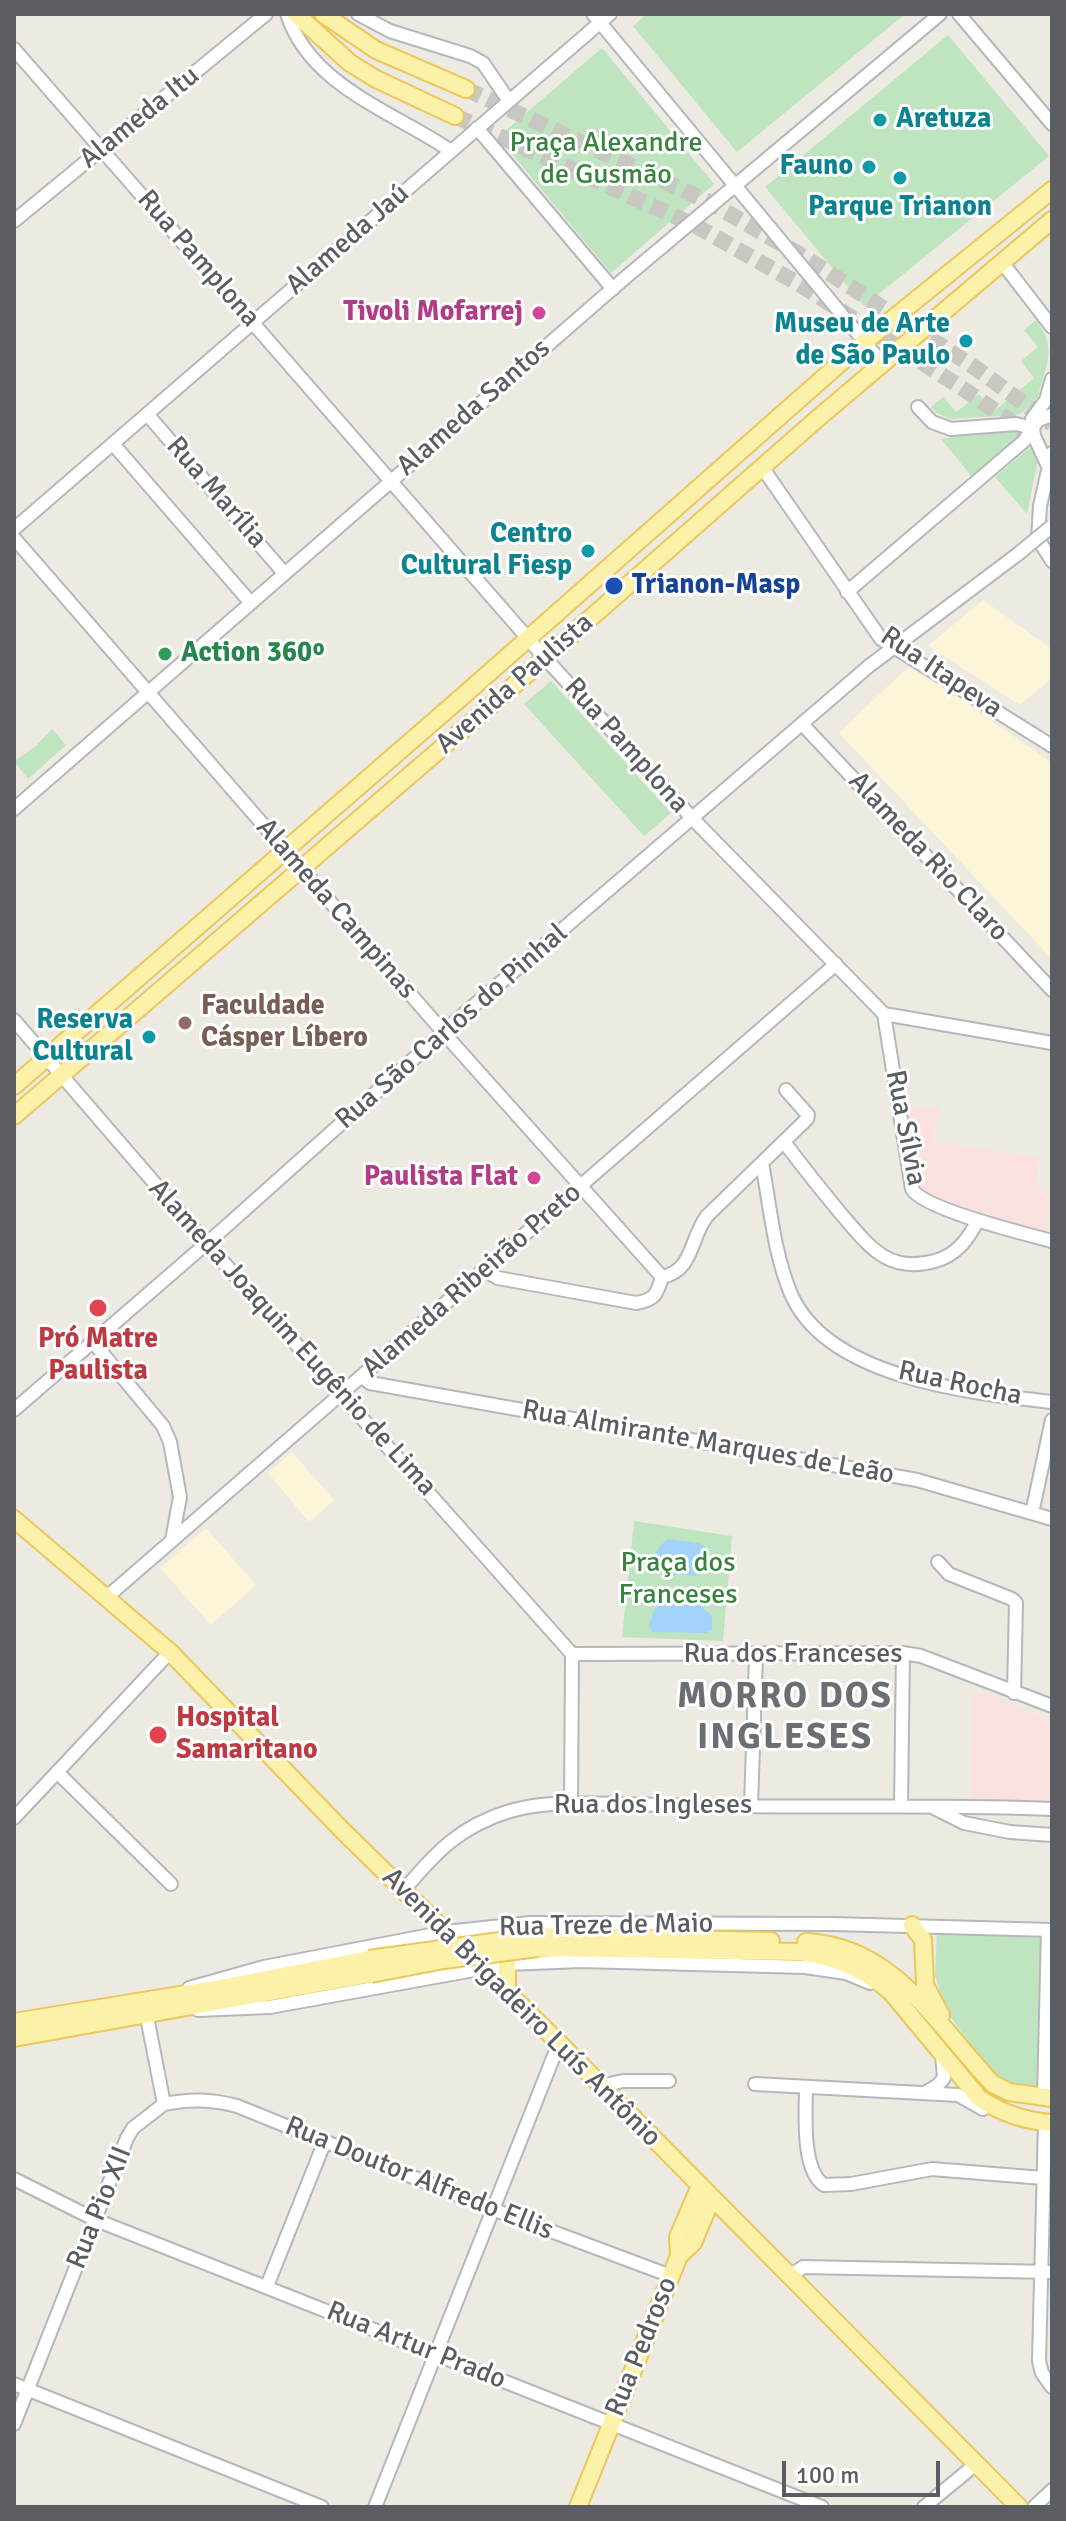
<!DOCTYPE html>
<meta charset="utf-8">
<style>
body{margin:0}
#map{position:relative;width:1066px;height:2521px;overflow:hidden;background:#edeae2;font-family:Signika,sans-serif}
canvas{display:block}
.frame{position:absolute;inset:0;border:16px solid #5a5d62;pointer-events:none}
.scale{position:absolute;left:782px;top:2461px;width:158px;height:36px;box-sizing:border-box;border:4px solid #5a5d62;border-top:0;padding-left:10px;font-size:24px;line-height:28px;white-space:nowrap;color:#5a5d62;-webkit-text-stroke:6px #fff;paint-order:stroke}
</style>
<div id="map">
<canvas width="1066" height="2521"></canvas>
<div class="frame"></div>
<div class="scale">100 m</div>
</div>
<script>
const ctx = document.querySelector('canvas').getContext('2d');
ctx.lineJoin = 'round';
function fill(path, color) { ctx.fillStyle = color; ctx.fill(path, 'evenodd'); }
function strokePath(path, color, width, dash) { ctx.strokeStyle = color; ctx.lineWidth = width; ctx.lineCap = dash ? 'butt' : 'round'; ctx.setLineDash(dash || []); ctx.stroke(path); }
function write(font, color, halo, rows, align = 'center') {
  ctx.font = font + ' Signika,sans-serif'; ctx.lineWidth = 6; ctx.setLineDash([]); ctx.textBaseline = 'middle'; ctx.strokeStyle = halo; ctx.fillStyle = color; for (const [text, x, y, turn = 0] of rows) {
    ctx.save(); ctx.translate(x, y); ctx.rotate((+turn || 0) * Math.PI / 180); ctx.textAlign = isNaN(turn) ? turn : align; if (halo) ctx.strokeText(text, 0, 0); ctx.fillText(text, 0, 0); ctx.restore();
  }
}
const commercial = new Path2D(`
 M983 600 1052 649V678L1020 705 928 646Z
 M911 664 1052 763V959L839 733Z
 M292 1452 334 1500 309 1522 268 1473Z
 M206 1528 256 1585 211 1625 160 1568Z`);
const medical = new Path2D(`
 M939 1106 933 1142 1039 1157 1037 1184 1049 1195 1047 1233 920 1193 906 1108Z
 M990 1693 1052 1722 1049 1803 971 1801 972 1694Z`);
const green = new Path2D(`
 M647 14H905L737 152 633 26Z
 M948 35 1049 156 864 306 765 187Z
 M602 48 714 184 611 273 498 137Z
 M1036 320C1058 350 1046 363 1038 397L1022 413 1015 415 950 419 937 413 931 407 943 397 956 412 979 394 993 412 1034 378 1021 361 1038 347 1024 330Z
 M1012 428 1022 435 973 478 941 439Z
 M1033 445 1039 455 1027 514 995 477Z
 M551 681 671 813 644 836 524 704Z
 M52 729 66 745 28 779 14 761 35 747Z
 M634 1521 732 1536 723 1641 622 1637Z
 M937 1930 1044 1934 1040 2091 1012 2087 995 2077 946 2011 935 1975Z`);
const water = new Path2D(`
 M668 1539 698 1543 705 1547 707 1559 701 1573C692 1577 690 1575 681 1574 672 1574 676 1577 667 1575 644 1570 655 1548 668 1539Z
 M671 1601 682 1605 697 1603 712 1616V1630L706 1633 652 1632 649 1625 655 1608Z`);
const majorTunnel = new Path2D(`
 M466 89 709 202 806 258 977 369 1052 424
 M455 116 696 226 799 284 959 386 1009 420 1040 446`);
const minor = new Path2D(`
 M287 14C310 86 394 112 451 151
 M358 14 390 31 470 56 483 63 509 101
 M593 14 882 363
 M959 14 1052 124
 M14 49 545 658 693 819 884 1014 1052 1043
 M477 128 613 289
 M14 221 266 14
 M1001 261 1052 327
 M918 407 932 422 951 429 1016 424 1032 428
 M147 414 284 573
 M113 444 250 602
 M1052 453 1040 506 1038 539 1052 561
 M1048 466 1034 436 1032 419 1046 400 1052 379
 M762 467 881 639 1052 746
 M14 529 610 14
 M14 538 458 1049 662 1277
 M847 592 1024 441 1038 420 1052 415
 M803 725 1052 990
 M14 809 626 277 940 14
 M884 1014 912 1189C923 1209 1026 1234 1052 1241
 M14 1020 207 1244 572 1654
 M784 1142C803 1167 822 1191 842 1215 869 1246 888 1274 935 1261 957 1255 968 1239 978 1220
 M762 1163C770 1206 774 1254 791 1294 828 1379 973 1393 1052 1402
 M484 1270 498 1278 636 1303C655 1300 657 1294 662 1277
 M662 1277C694 1270 689 1240 707 1216L807 1119 808 1115 786 1090
 M93 1342 163 1426 170 1442 180 1497 172 1540
 M362 1377 370 1383 917 1480 1052 1519
 M14 1410 222 1230 457 1020 869 666 1018 554
 M1032 1513 1052 1420
 M938 1562 949 1574 1012 1599 1016 1603 1014 1693
 M107 1597 836 964
 M572 1654 903 1653 921 1656 1052 1706
 M57 1772 171 1884
 M571 1803 572 1654
 M901 1805 903 1653
 M751 1806 756 1655
 M934 1808 964 1823 1010 1832 1052 1835
 M14 1818 170 1652
 M404 1890C436 1852 460 1826 510 1811 545 1801 582 1803 619 1804 661 1805 704 1806 747 1806 849 1808 950 1804 1052 1809
 M189 1988 264 1967 446 1932 530 1923 833 1924 1052 1930
 M198 2010 270 2007 507 1964 581 1961 805 1967 846 1973 870 1983
 M755 2084 958 2095 983 2109
 M600 2086 623 2081H669
 M806 2087C806 2112 801 2170 824 2185L851 2184 932 2169 1043 2178
 M926 2092 937 2086 944 2078 942 2054
 M1044 2098 1048 1930
 M164 2104C190 2099 210 2099 237 2106L492 2209 671 2276
 M1045 2122 1039 2361 1042 2373 1052 2387
 M14 2179 96 2220 822 2507
 M790 2276 803 2267 1052 2272
 M267 2286 325 2141
 M14 2384 322 2507
 M14 2424 127 2138 133 2128 164 2104 145 2007
 M375 2507 559 2043
 M924 2507 976 2464
 M1034 2507 1052 2490`);
const major = new Path2D(`
 M296 14 350 63 376 79 455 116
 M323 14 376 50 466 89
 M14 1086 464 695 864 342 1052 190
 M14 1116 495 702 817 419 1052 220
 M14 1519 170 1652 342 1830 559 2043 1019 2507
 M912 1925 923 1940 925 1985 941 2015
 M536 1936 771 1941
 M806 1942C895 1946 937 2026 993 2084L1009 2092 1052 2098
 M538 1948 800 1952C836 1957 863 1968 891 1992L979 2098C1001 2113 1025 2121 1052 2123
 M507 1964V1993
 M14 2022 210 1990 369 1959
 M14 2038 371 1974
 M679 2256 693 2243 712 2198
 M578 2507 679 2256 678 2237 700 2186`);
const minorBridge = new Path2D(`
 M1018 554 1052 526`);
const majorBridge = new Path2D(`
 M369 1959 536 1936
 M371 1974 444 1960 538 1948`);
const markers = [
 [880,120,8,"#0f9aa8"],
 [869,167,8,"#0f9aa8"],
 [900,178,8,"#0f9aa8"],
 [539,313,8,"#d1479c"],
 [966,341,8,"#0f9aa8"],
 [588,551,8,"#0f9aa8"],
 [614,586,10,"#1a4fb4"],
 [165,654,8,"#2e9e5b"],
 [185,1023,8,"#8d6e63"],
 [149,1037,8,"#0f9aa8"],
 [534,1178,8,"#d1479c"],
 [98,1308,10,"#e0444e"],
 [158,1735,10,"#e0444e"]
];
const streetNames = [
 ["Alameda Itu",140,118,-39],
 ["Alameda Jaú",348,240,-41],
 ["Rua Pamplona",198,259,49],
 ["Alameda Santos",474,408,-41],
 ["Rua Marília",216,493,49],
 ["Rua Itapeva",941,673,34],
 ["Avenida Paulista",515,684,-41],
 ["Rua Pamplona",626,746,48],
 ["Alameda Rio Claro",928,857,47],
 ["Alameda Campinas",336,909,49],
 ["Rua São Carlos do Pinhal",452,1027,-41],
 ["Rua Sílvia",905,1128,79],
 ["Alameda Ribeirão Preto",472,1281,-41],
 ["Alameda Joaquim Eugênio de Lima",292,1338,48],
 ["Rua Rocha",960,1384,12],
 ["Rua Almirante Marques de Leão",708,1443,10],
 ["Rua dos Franceses",793,1655],
 ["Rua dos Ingleses",653,1806],
 ["Rua Treze de Maio",606,1926,-1],
 ["Avenida Brigadeiro Luís Antônio",521,2008,45],
 ["Rua Doutor Alfredo Ellis",419,2179,22],
 ["Rua Pio XII",100,2208,-68],
 ["Rua Artur Prado",416,2346,22],
 ["Rua Pedroso",642,2347,-68]
];
const cultureNames = [
 ["Aretuza",896,120,"left"],
 ["Fauno",853,167],
 ["Parque Trianon",900,208,"center"],
 ["Museu de Arte",950,325],
 ["de São Paulo",950,357],
 ["Centro",572,535],
 ["Cultural Fiesp",572,567],
 ["Reserva",133,1021],
 ["Cultural",133,1053]
];
const parkNames = [
 ["Praça Alexandre",606,144],
 ["de Gusmão",606,176],
 ["Praça dos",678,1564],
 ["Franceses",678,1596]
];
const hotelNames = [
 ["Tivoli Mofarrej",523,313],
 ["Paulista Flat",518,1178]
];
const transitNames = [
 ["Trianon-Masp",632,586]
];
const leisureNames = [
 ["Action 360º",181,654]
];
const educationNames = [
 ["Faculdade",201,1007],
 ["Cásper Líbero",201,1039]
];
const healthNames = [
 ["Pró Matre",98,1340],
 ["Paulista",98,1372],
 ["Hospital",176,1719,"left"],
 ["Samaritano",176,1751,"left"]
];
const districtNames = [
 ["MORRO DOS",785,1698],
 ["INGLESES",785,1739]
];
fill(commercial, '#fcf5d7');
fill(medical, '#fae1de');
fill(green, '#bfe4c0');
fill(water, '#a3d2fb');
strokePath(majorTunnel, '#c8c7c2', 16, [16, 8]);
strokePath(minor, '#b4b7bc', 16);
strokePath(major, '#ebc75c', 20);
strokePath(minor, '#fff', 12);
strokePath(major, '#fcf1a8', 16);
strokePath(minorBridge, '#b4b7bc', 16, []);
strokePath(majorBridge, '#ebc75c', 20, []);
strokePath(minorBridge, '#fff', 12);
strokePath(majorBridge, '#fcf1a8', 16);
for (const [x, y, r, color] of markers) { const dot = new Path2D(); dot.arc(x, y, r, 0, 2 * Math.PI); ctx.fillStyle = color; ctx.fill(dot); strokePath(dot, '#fff', 3); }
write('28px', '#5a5d62', '#fff', streetNames);
write('bold 28px', '#0d838f', '#fff', cultureNames, 'right');
write('28px', '#38833e', '#fff', parkNames);
write('bold 28px', '#b23c85', '#fff', hotelNames, 'right');
write('bold 28px', '#164399', '#fff', transitNames, 'left');
write('bold 28px', '#27864d', '#fff', leisureNames, 'left');
write('bold 28px', '#785e54', '#fff', educationNames, 'left');
write('bold 28px', '#be3a42', '#fff', healthNames);
ctx.letterSpacing = '2px';
write('bold 36px', '#6b6f74', '#fff', districtNames);
ctx.letterSpacing = '0px';
</script>
